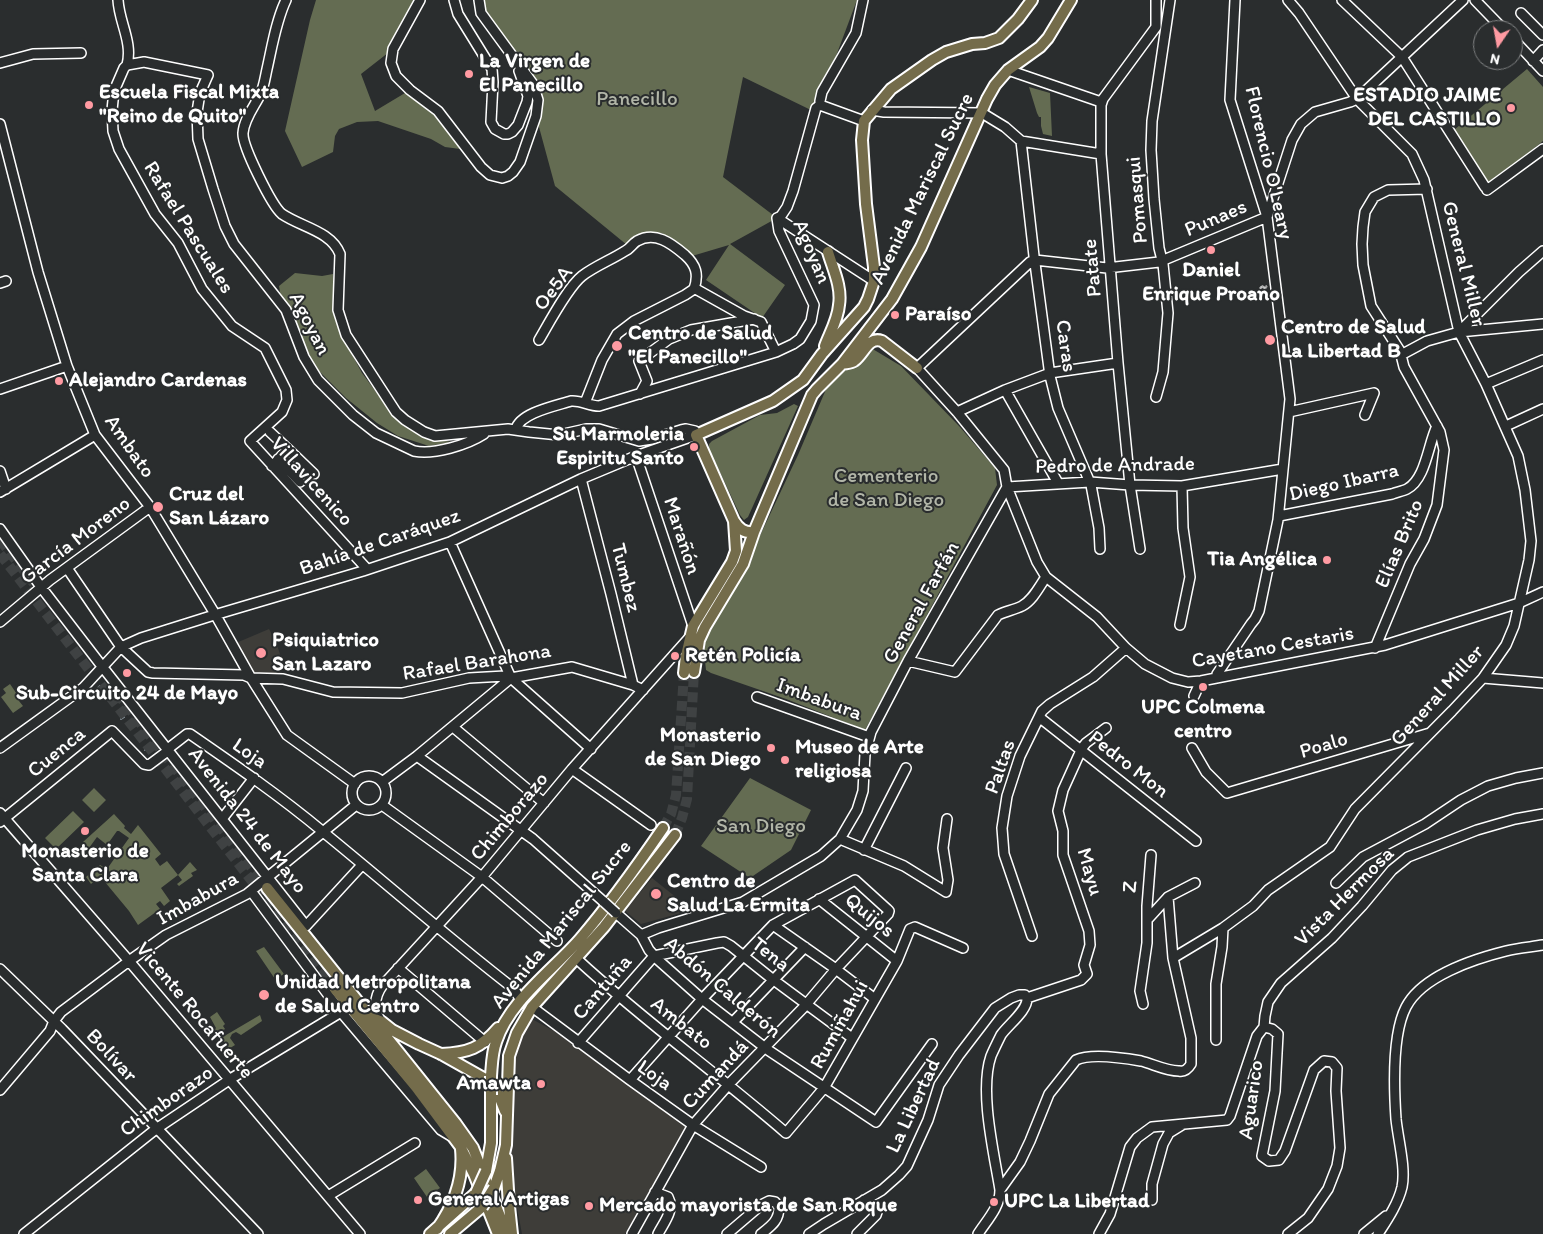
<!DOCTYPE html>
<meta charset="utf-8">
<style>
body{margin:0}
#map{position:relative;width:1543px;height:1234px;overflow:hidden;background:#2a2d2e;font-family:Itim,sans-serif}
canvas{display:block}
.north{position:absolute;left:1473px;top:20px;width:50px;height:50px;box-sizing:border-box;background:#2a2d2e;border:1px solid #7f8182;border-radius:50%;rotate:192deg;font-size:14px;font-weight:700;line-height:20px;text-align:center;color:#fff}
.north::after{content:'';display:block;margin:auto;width:18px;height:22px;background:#ff9aa2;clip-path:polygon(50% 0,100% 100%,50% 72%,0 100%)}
</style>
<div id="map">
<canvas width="1543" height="1234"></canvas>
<div class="north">N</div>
</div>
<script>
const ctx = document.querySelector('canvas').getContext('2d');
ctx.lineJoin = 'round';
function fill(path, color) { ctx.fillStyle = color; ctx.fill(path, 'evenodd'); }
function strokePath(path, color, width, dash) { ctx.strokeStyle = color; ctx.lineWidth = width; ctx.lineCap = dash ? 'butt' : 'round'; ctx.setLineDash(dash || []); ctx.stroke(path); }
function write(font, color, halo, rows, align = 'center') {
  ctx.font = font + ' Itim,sans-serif'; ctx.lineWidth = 4; ctx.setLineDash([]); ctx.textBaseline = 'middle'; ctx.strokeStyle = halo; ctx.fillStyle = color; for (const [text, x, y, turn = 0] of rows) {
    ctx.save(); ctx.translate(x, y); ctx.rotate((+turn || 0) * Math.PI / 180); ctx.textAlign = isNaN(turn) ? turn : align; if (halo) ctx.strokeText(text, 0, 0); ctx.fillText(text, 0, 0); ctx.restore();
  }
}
const built = new Path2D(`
 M269 629 276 642 281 657 277 660 281 678 253 674 236 643Z
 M652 878 692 910 641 924 625 911Z
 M530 1018 554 1031 687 1127 625 1234H522L515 1197 509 1147 514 1059 519 1039Z`);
const green = new Path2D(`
 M316 0H420L393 49 361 74 375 111 410 90 438 111 468 150 445 147 431 139 378 121 357 122 339 129 335 136 333 152 302 167 285 131 310 20Z
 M480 0H857L815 112 743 77 723 177 777 218 730 244 785 285 762 318 706 280 729 245 692 256 662 233H641L627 245 555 186 536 116 538 100 489 26Z
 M1527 69 1543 87V141L1489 185 1454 130Z
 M1029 87 1050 93 1052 136 1043 134 1041 126V117H1039L1037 113Z
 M295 273 322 276 333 274V298L336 320 343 338 362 373 379 396 397 416 433 439 452 442 429 446 398 436 377 423 346 398 317 369 309 357 293 315 281 298 279 286Z
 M871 348 901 366 959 426 995 468 997 485 865 730 786 699 711 673 706 670 703 643 709 628 751 562 756 544 798 455 830 380 854 365Z
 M794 404 798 406 748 517 744 520 740 515 709 449V444L712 441 760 415 777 413Z
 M10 684 21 700 19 701 23 706 13 713 1 697 6 693 3 689Z
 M750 778 811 810 791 850 750 878 701 846Z
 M94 788 106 800 94 812 82 800Z
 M73 811 84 822 56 849 45 838Z
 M114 814 125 826 124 828 131 834 138 825 161 854 155 859 160 866 167 861 178 875 190 862 197 870 191 873 193 876 179 886 177 884 182 880 178 875 161 888 170 901 164 906 160 901 156 904 160 909 138 925 129 911 100 876 91 884 86 877 100 865 107 869 129 838 119 831H117L107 845 97 837 89 848 83 842Z
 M264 947 284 974 275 979 256 951Z
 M217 1012 225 1024 223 1026 225 1029 218 1034 221 1038 260 1015 262 1021 241 1035 236 1032 232 1034 230 1038 235 1045 227 1050 213 1031 216 1028 210 1017Z
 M426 1169 440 1188 427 1197 414 1178Z`);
const stream = new Path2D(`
 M98 688 100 686
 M121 719 124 717
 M145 750 148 748`);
const majorTunnel = new Path2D(`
 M0 540 36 586
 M0 554 335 989
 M117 693 267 888
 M663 828 671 814 676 795 684 673
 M675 835 682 818 687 799 694 672`);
const minor = new Path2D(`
 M118 0C119 22 133 42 127 65L124 68 114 91 112 110 113 131 119 149 155 214 178 243 202 289 232 326 265 348 286 390 287 400 282 412 250 441 367 569
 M420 0 393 49 391 63 396 76 410 90 438 111 481 167 490 175 502 178 508 176 513 172 520 162 536 116 538 100 533 84 481 13 479 0
 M454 0 458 14 492 69 493 82 491 122 495 129 504 134H508L512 132 518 125 527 102 528 96 519 71
 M1342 0 1402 57 1485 187
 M1463 0 1357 99 1350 102 1315 112 1301 124 1292 140 1267 217 1159 262 1107 268 1035 260 1030 262 917 368 957 412 1004 470 1007 487 1037 562 1046 577 1097 617 1126 648 1145 664 1172 678 1188 682 1201 681 1385 645 1519 603 1543 592
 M1475 0 1504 30
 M1521 13 1543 35
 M1513 39 1543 71
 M1533 61 1543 50
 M0 63 33 54 81 53
 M127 65 144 62 208 75 200 93 197 112 198 139 213 189 225 226 234 244 286 310 304 357 318 380 353 415 376 433 414 451C434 455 467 445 484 434
 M1008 70 1101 102
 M820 105V101L822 92 856 33 863 0
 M872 110 884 112 982 113 1005 127 1021 141 1101 154
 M0 124 38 272 67 366 95 435 150 507 215 614 251 678 287 735 355 784
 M1021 141 1034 256 1050 376 1058 408 1091 485 1099 528 1100 549
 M1487 190 1543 149
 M777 218 781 216 787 207 793 191 816 108 820 105 864 121
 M777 218 874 281
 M0 283 6 281
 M694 288 744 316 761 322 776 352
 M1459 332 1519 272 1543 251
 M539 340C549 323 568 287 582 276 595 266 611 260 625 251 630 249 632 244 637 241 655 231 671 243 685 255 696 265 699 274 694 289L685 295 634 321 617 334 602 360 585 403
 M1401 355 1427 341 1459 332 1543 324
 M1486 384 1543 360
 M0 389 67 366
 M1005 390 1058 483
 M640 394 647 381 639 361 669 339 691 330 754 319
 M1156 397 1163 372 1168 313 1163 264 1159 248 1154 199 1151 150 1152 121 1170 0
 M957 412 1005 390 1050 373 1118 363
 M1289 412 1374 393 1365 415
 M1506 426 1543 409
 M516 429C520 413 555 406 571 401 581 400 589 406 599 406L776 352 793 344 800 339 811 321 814 305 779 231 777 218
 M270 432 288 449
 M636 456 693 626
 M278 459 300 482
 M272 466 288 449 314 474
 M0 471 6 489
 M581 479 611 594 633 685
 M1007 487 1090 482 1130 485 1182 486 1283 469
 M0 492 95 435
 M1279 516 1392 494C1397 492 1403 491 1407 489 1426 479 1428 444 1437 426
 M0 529 41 587 101 665 306 926 362 865
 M450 542 511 678 591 749
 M1140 549 1130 485 1118 363 1101 154V105L1103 99 1156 27V0
 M67 568 121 647 148 672 153 673 244 675 251 678 283 679 333 692 402 693 469 678 505 676 511 678 572 667 633 685 643 690
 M0 622 50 580 150 507
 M1180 625 1190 577 1183 528 1182 486
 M1375 648 1410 564 1424 539 1437 505 1444 450 1440 432 1404 367 1400 351 1371 306 1363 265 1362 244 1363 227 1365 212 1374 197 1388 190 1427 189
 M908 661 955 672 998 615C1006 611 1014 610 1022 606 1033 600 1039 587 1046 577
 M1217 678V674L1251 624 1255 619 1259 611 1278 520 1290 399 1267 217 1230 100 1235 0
 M1483 678 1543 683
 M1194 696 1201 681
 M757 697 869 737
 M1039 717 1196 841
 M453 727 544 803
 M0 748 83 688 121 647 141 638 211 616 363 571 450 542 581 479 636 456 696 435 695 431 686 429 681 430 652 439 639 441 599 429H586L559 435 529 432 508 429 435 436 424 432 405 420 396 412 346 335 338 310 340 254C331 231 301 227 282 214 272 206 242 146 243 133 244 119 254 107 260 95 264 87 265 78 267 69 272 47 276 21 286 0
 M1192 748 1206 772 1227 793 1430 733
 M417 756 533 839 604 902
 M572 769 651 825
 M352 793a17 17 0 1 1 34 0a17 17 0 1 1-34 0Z
 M382 782 417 756 511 678
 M382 805 482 877 557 941
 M0 813 129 961 360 1234
 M222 819 254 778
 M0 822 112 731 144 764 149 765 165 753 169 748 187 734H190C235 765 280 796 322 831 386 883 447 937 513 988L521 1000
 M840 839 904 866 946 892 948 880 943 848 947 819
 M864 850 906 768
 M1336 883 1363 857 1425 824 1461 800 1488 786 1516 778 1543 773
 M251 891 341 1012 441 1130 451 1136
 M819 899 897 961
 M616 913 641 935 649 950 657 959 702 999 768 1050 876 1122 932 1044
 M1147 920 1168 897 1195 883
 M773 925 833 967 875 999
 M641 935 658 928 743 902 821 856 840 839 857 810 863 791 865 754 871 732 908 661 1007 487
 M1032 936 1004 854 1002 828 1007 796 1020 756 1042 711 1050 704 1093 677 1126 648
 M654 956 717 943 724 942 731 946 771 978 852 1038
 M1173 958 1223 928 1253 906 1268 890 1330 847 1355 809 1452 711 1483 678 1506 645 1514 626 1529 560 1531 541 1525 490 1518 456 1486 384 1459 332 1424 180 1412 154 1357 99 1299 13 1288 0
 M578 960C644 1021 718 1074 786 1133L824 1088 897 961 910 929 915 927 963 948
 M398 968 485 1042
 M0 969 62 1029 258 1234
 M1027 998 1081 980 1087 974 1084 965 1090 945 1089 931 1063 855V831L1058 811 1063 790 1082 748 1086 743 1106 728
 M1143 1004 1140 991 1147 943V906L1151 855
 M532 1007 630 1080 693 1125 761 1167
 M382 1022C373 1012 374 997 382 986L482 877 572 769 689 638
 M733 1022 805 947
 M1264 1027 1265 1016 1268 1002 1281 983 1332 938 1362 906 1392 870 1408 857 1477 830 1515 819 1543 814
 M1216 1040V984L1222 947 1223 928
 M578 1043 654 956
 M630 1080 704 997 773 925 855 880 887 909 889 911 888 914 836 969 804 1007 729 1084 693 1125 632 1234
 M0 1090 50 1031 54 1021 61 1012 129 961 166 935 247 894 356 805
 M1000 1190 1020 1162 1030 1141 1049 1094 1076 1060C1091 1053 1124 1058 1141 1061 1153 1064 1166 1071 1179 1071 1185 1072 1188 1069 1191 1064V1038L1173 958 1168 897
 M655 1192 668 1197C675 1210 664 1222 658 1234
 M328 1196 415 1143
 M1152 1200V1184L1163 1144 1169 1133 1182 1125
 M24 1234 156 1129 232 1078 341 1012
 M727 1234 761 1205 769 1201 775 1202 779 1207C779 1221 771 1226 761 1234
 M809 1234 824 1224 882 1190 899 1175 907 1166 928 1120 939 1085 959 1055 995 1008 1011 998 1019 995H1025L1027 998
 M857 1234 876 1215 877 1212 864 1200
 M978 1234C987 1220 1000 1207 1000 1190 994 1153 979 1091 991 1056 994 1049 998 1041 1001 1035 1008 1025 1028 1010 1027 998
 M1099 1234 1110 1214 1130 1147 1137 1138 1152 1127 1227 1120 1230 1116 1257 1036 1264 1027 1272 1029 1278 1034 1275 1091 1262 1156 1269 1161 1279 1160 1285 1151 1314 1070 1324 1061 1332 1062 1337 1068 1336 1091 1340 1148 1337 1166 1328 1189 1308 1218 1288 1234
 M1364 1234 1386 1216
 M1378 1234C1387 1220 1398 1204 1402 1187 1406 1168 1398 1139 1396 1119 1394 1089 1392 1034 1406 1007 1422 976 1474 959 1506 951 1518 948 1531 947 1543 945`);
const major = new Path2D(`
 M825 346C830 333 838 319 839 305 842 287 833 269 828 252
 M842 364C846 363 851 363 854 361 864 354 868 336 882 341L917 368
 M734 521C739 529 744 533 754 532
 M694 672 699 640 705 627 743 564 754 532 812 395 817 389 842 364 892 299 921 247 987 99 995 85 1008 70 1040 47 1048 38 1071 0
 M684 673 686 656 693 626 732 562 736 551 734 521 696 435 773 401 803 380 822 354 864 307 868 299 874 281V267L866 204 862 140 864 121 891 89 932 60 946 52 972 44 985 43 999 38 1018 19 1032 0
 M267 888 456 1124 473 1148 507 1234
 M335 989 416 1087 460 1146 474 1174 498 1234
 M372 1018 382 1022 392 1030 419 1044 441 1054 489 1081 497 1091 505 1111
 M441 1054C468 1053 481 1048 498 1028
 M491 1076C492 1064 492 1053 496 1042 509 1001 553 970 580 939 610 904 637 866 663 828
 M506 1158 509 1206 512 1234
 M486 1171 491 1143V1095
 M494 1188 500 1171 506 1145 509 1056 517 1033 532 1007 604 927 675 835
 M437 1229C454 1205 464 1179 461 1149
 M430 1234 476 1193
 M450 1234 482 1207`);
const minorBridge = new Path2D(`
 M604 902 616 913`);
const majorBridge = new Path2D(`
 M491 1095V1076
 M476 1193 486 1171
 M482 1207 494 1188`);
const markers = [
 [469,74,5,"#ff9aa2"],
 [89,105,5,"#ff9aa2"],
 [1511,108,5,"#ff9aa2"],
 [1211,250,5,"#ff9aa2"],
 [895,315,5,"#ff9aa2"],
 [1270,340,6,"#ff9aa2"],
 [617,346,6,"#ff9aa2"],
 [59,381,5,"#ff9aa2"],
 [694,447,5,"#ff9aa2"],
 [158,507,6,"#ff9aa2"],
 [1327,560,5,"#ff9aa2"],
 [261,653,6,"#ff9aa2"],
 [675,656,5,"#ff9aa2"],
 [127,673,5,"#ff9aa2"],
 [1203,687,5,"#ff9aa2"],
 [771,748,5,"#ff9aa2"],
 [785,760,5,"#ff9aa2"],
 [85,831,5,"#ff9aa2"],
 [656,894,6,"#ff9aa2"],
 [264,995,6,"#ff9aa2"],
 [541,1084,5,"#ff9aa2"],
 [418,1200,5,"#ff9aa2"],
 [994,1202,5,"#ff9aa2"],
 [589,1206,5,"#ff9aa2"]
];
const poiNames = [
 ["La Virgen de",479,62],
 ["El Panecillo",479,86],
 ["Escuela Fiscal Mixta",99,93],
 ["\"Reino de Quito\"",99,117],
 ["ESTADIO JAIME",1501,96,"right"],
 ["DEL CASTILLO",1501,120,"right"],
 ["Daniel",1211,271,"center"],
 ["Enrique Proaño",1211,295,"center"],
 ["Paraíso",905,315],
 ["Centro de Salud",1281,328],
 ["La Libertad B",1281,352],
 ["Centro de Salud",628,334],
 ["\"El Panecillo\"",628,358],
 ["Alejandro Cardenas",69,381],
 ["Su Marmoleria",684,435,"right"],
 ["Espiritu Santo",684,459,"right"],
 ["Cruz del",169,495],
 ["San Lázaro",169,519],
 ["Tia Angélica",1317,560,"right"],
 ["Psiquiatrico",272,641],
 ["San Lazaro",272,665],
 ["Retén Policía",685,656],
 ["Sub-Circuito 24 de Mayo",127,694,"center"],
 ["UPC Colmena",1203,708,"center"],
 ["centro",1203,732,"center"],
 ["Monasterio",761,736,"right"],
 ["de San Diego",761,760,"right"],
 ["Museo de Arte",795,748],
 ["religiosa",795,772],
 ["Monasterio de",85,852,"center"],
 ["Santa Clara",85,876,"center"],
 ["Centro de",667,882],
 ["Salud La Ermita",667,906],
 ["Unidad Metropolitana",275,983],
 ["de Salud Centro",275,1007],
 ["Amawta",531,1084,"right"],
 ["General Artigas",428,1200],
 ["UPC La Libertad",1004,1202],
 ["Mercado mayorista de San Roque",599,1206]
];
const parkNames = [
 ["Panecillo",637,100],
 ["Cementerio",886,477],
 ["de San Diego",886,501],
 ["San Diego",761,827]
];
const streetNames = [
 ["Florencio O'Leary",1268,163,77],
 ["Avenida Mariscal Sucre",923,189,-64],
 ["Pomasqui",1138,200,-95],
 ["Punaes",1216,219,-23],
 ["Rafael Pascuales",188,228,58],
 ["Agoyan",811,252,67],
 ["General Miller",1463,264,76],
 ["Patate",1093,268,-95],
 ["Oe5A",554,289,-53],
 ["Agoyan",309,324,63],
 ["Caras",1065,346,82],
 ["Ambato",129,447,55],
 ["Pedro de Andrade",1115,466,-1],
 ["Villavicenico",311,482,48],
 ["Diego Ibarra",1344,483,-13],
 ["Marañón",681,536,72],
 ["García Moreno",76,541,-37],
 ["Bahía de Caráquez",380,543,-19],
 ["Elías Brito",1400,544,-67],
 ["Tumbez",625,578,76],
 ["General Farfán",922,603,-61],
 ["Cayetano Cestaris",1273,648,-10],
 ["Rafael Barahona",477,663,-9],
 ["General Miller",1438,696,-48],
 ["Imbabura",819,700,20],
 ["Poalo",1324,746,-17],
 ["Cuenca",57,753,-39],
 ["Loja",249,754,35],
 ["Pedro Mon",1128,765,38],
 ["Paltas",1001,767,-71],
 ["Chimborazo",510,817,-50],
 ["Avenida 24 de Mayo",247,821,52],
 ["Mayu",1089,872,74],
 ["Z",1131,887,-86],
 ["Vista Hermosa",1345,897,-45],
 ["Imbabura",198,899,-29],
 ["Quijos",869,916,39],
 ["Avenida Mariscal Sucre",562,925,-51],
 ["Tena",770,955,38],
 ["Cantuña",603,988,-49],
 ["Abdón Calderón",722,988,40],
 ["Vicente Rocafuerte",194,1011,50],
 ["Ambato",681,1024,38],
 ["Rumiñahui",840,1025,-61],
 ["Bolívar",111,1056,47],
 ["Cumandá",716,1075,-47],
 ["Loja",654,1076,35],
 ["Aguarico",1252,1100,-82],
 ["Chimborazo",167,1102,-35],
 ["La Libertad",914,1106,-65]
];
fill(built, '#3e3d39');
fill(green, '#646c52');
strokePath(stream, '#95a2aa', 2);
strokePath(majorTunnel, '#3f4243', 10, [10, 5]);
strokePath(minor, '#fff', 12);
strokePath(major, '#fff', 14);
strokePath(minor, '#2a2d2e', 9);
strokePath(major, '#746c4b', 10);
strokePath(minorBridge, '#fff', 12, []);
strokePath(majorBridge, '#fff', 14, []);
strokePath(minorBridge, '#2a2d2e', 9);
strokePath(majorBridge, '#746c4b', 10);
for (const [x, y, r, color] of markers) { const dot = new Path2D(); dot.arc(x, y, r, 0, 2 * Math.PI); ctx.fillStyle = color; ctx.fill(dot); strokePath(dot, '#2a2d2e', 2); }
write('bold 21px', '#fff', '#2a2d2e', poiNames, 'left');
write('21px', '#b2b6a8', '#2a2d2e', parkNames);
write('21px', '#fff', '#2a2d2e', streetNames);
</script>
